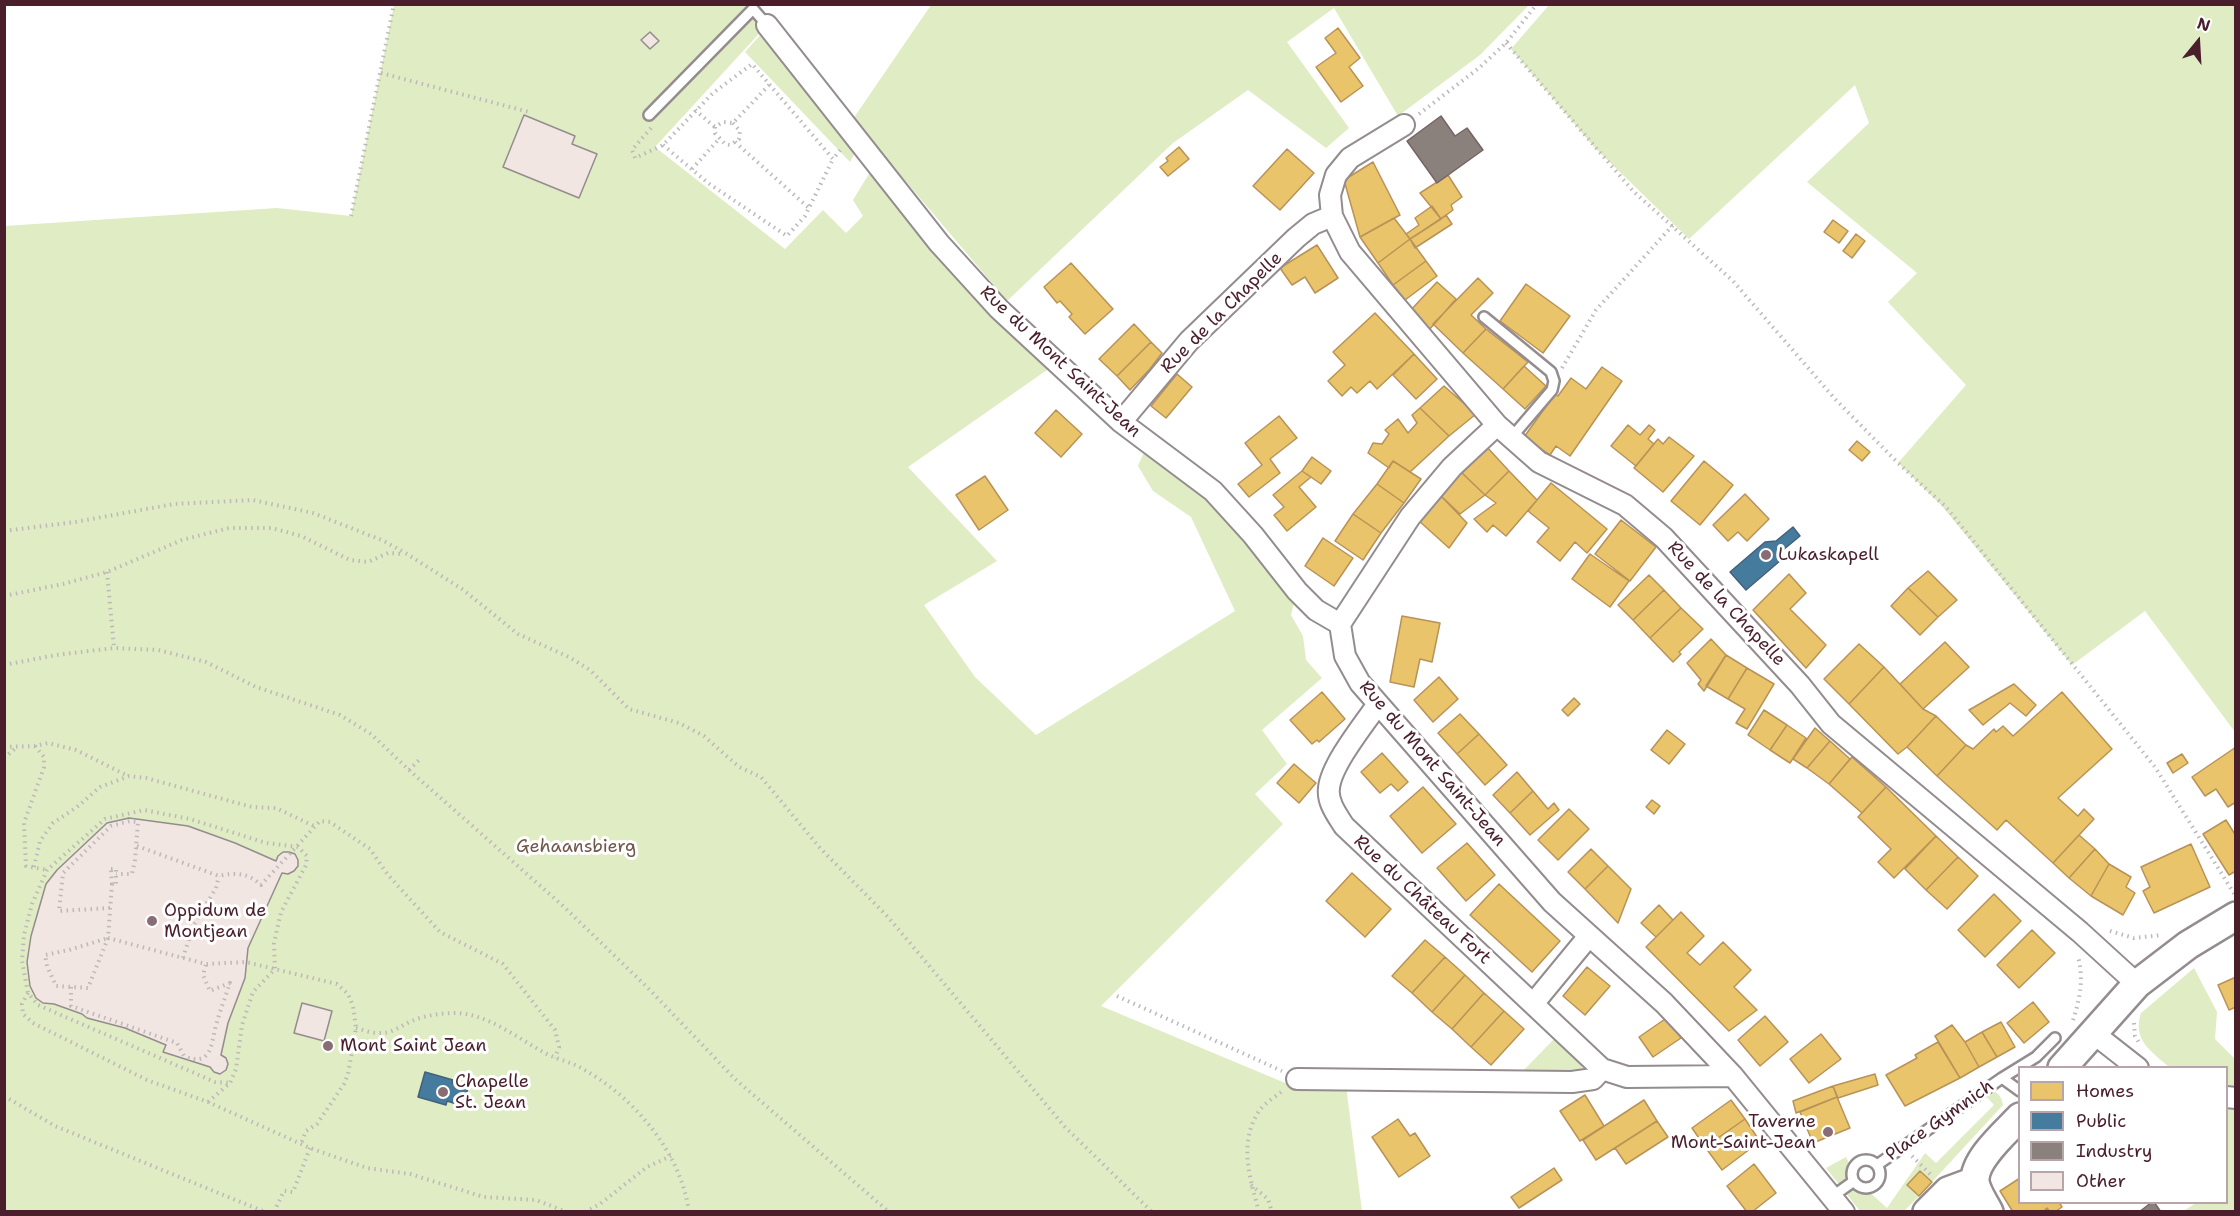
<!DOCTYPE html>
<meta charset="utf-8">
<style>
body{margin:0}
#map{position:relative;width:2240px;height:1216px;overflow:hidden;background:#fff;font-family:"Shantell Sans",sans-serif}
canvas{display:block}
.frame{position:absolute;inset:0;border:6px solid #4a1f2b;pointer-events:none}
.legend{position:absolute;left:2018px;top:1066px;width:210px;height:138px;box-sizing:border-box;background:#fff;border:2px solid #b7a5aa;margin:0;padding:8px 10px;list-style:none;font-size:18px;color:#4a1f2b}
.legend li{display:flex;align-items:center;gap:12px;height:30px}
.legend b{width:30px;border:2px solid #b7a5aa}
.north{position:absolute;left:2168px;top:12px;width:60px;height:60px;-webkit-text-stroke:4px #fff;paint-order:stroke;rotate:18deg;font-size:16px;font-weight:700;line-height:24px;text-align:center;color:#4a1f2b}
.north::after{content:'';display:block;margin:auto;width:21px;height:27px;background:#4a1f2b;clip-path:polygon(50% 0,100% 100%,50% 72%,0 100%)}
</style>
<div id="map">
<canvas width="2240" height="1216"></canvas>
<div class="frame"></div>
<ul class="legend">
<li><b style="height:16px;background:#e9c46a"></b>Homes</li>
<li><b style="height:16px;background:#457b9d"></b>Public</li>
<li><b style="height:16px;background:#8a817c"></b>Industry</li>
<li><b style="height:16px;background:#f1e6e2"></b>Other</li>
</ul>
<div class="north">N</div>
</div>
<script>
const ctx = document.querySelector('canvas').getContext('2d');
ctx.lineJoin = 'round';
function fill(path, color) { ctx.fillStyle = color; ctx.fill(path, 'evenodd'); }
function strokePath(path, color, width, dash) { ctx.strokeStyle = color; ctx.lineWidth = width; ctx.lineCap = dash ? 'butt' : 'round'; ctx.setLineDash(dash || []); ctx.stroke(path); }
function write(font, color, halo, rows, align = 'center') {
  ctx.font = font + ' "Shantell Sans",sans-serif'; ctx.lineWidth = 6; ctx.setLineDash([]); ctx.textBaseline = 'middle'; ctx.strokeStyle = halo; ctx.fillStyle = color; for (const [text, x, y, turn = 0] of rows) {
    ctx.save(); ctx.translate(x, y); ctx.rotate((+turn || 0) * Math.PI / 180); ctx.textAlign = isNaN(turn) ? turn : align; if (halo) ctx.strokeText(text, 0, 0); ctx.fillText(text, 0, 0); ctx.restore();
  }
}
const green = new Path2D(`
 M394 5H749L767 25 655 147 785 249 823 210 846 233 863 216 853 200 875 164 1057 363 908 467 997 561 924 605 975 677 1036 735 1235 611 1191 517 1153 491 1138 466 1148 443 1253 535 1297 591 1291 615 1303 636 1306 660 1322 678 1262 730 1287 764 1255 794 1283 824 1101 1006 1290 1085 1346 1086 1362 1211 5 1212V226L277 208 351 216Z
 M931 5H1529L1480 55 1398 116 1334 8 1287 42 1349 128 1326 148 1248 90 1173 143 1007 301 853 119Z
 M1549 5H2235V732L2145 611 2072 665 1942 506 1898 463 1966 385 1888 302 1917 273 1807 182 1869 123 1855 85 1689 239 1594 147 1511 49Z
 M762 33 858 147 850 162 745 52Z
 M2194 968 2217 1012 2215 1039 2235 1059V1090L2227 1089 2226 1068 2169 1067C2151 1051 2132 1040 2141 1013Z
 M1557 1036 1581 1060 1582 1070 1578 1074H1520Z
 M1987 1088C1997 1092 2001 1094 2003 1105L1932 1182 1920 1171 1907 1185 1919 1196 1904 1211H1860L1826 1168 1846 1157 1852 1169 1854 1181 1858 1186 1865 1188 1887 1208 1925 1153 1936 1163 1994 1105 1982 1092Z
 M2227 1104 2235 1105V1211L2182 1212 2196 1203 2226 1202Z`);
const homes = new Path2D(`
 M1338 28 1360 58 1349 67 1363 86 1341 102 1316 67 1336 53 1325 38Z
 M1179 147 1189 159 1168 176 1160 167 1168 161 1166 158Z
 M1287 149 1314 173 1280 210 1253 186Z
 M1373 162 1400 215 1360 237 1344 180Z
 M1448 175 1462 197 1451 205 1453 210 1441 219 1420 193Z
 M1432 206 1441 219 1410 239 1406 234 1419 225 1415 218Z
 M1446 215 1452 224 1415 248 1410 239Z
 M1394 218 1410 239 1378 263 1360 237Z
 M1833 220 1848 231 1839 243 1824 232Z
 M1856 234 1865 241 1852 258 1843 251Z
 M1410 239 1426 261 1393 285 1378 263Z
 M1317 245 1338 278 1315 293 1305 277 1292 285 1280 268Z
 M1426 261 1437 276 1405 300 1393 285Z
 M1071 263 1113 309 1085 334 1069 317 1072 314 1060 301 1057 303 1044 287Z
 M1478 278 1493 293 1471 315 1486 329 1463 353 1433 324Z
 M1437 282 1456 299 1429 330 1409 312Z
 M1526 284 1570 316 1543 353 1500 321Z
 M1375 313 1414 354 1377 389 1370 381 1357 393 1351 387 1342 396 1328 381 1345 365 1333 352Z
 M1134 324 1151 342 1117 376 1099 359Z
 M1486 329 1528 362 1503 389 1463 353Z
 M1151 342 1162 353 1150 369 1130 390 1117 376Z
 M1414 354 1437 379 1416 399 1393 375Z
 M1524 366 1546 386 1525 409 1503 389Z
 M1602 367 1622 381 1570 456 1556 446 1550 455 1524 437 1555 394 1558 396 1571 378 1586 389Z
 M1177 374 1192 387 1166 418 1151 406Z
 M1444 386 1476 414 1449 436 1420 408Z
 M1420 408 1449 436 1410 472 1393 461 1389 468 1368 453 1373 443 1382 444 1389 434 1385 430 1398 419 1408 433 1417 423 1412 415Z
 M1056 410 1082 434 1061 457 1035 433Z
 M1279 416 1297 438 1270 459 1280 473 1249 497 1238 484 1262 465 1245 443Z
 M1628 425 1640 435 1649 425 1655 430 1648 439 1654 444 1636 466 1611 446Z
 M1669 437 1694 456 1663 492 1634 468 1658 439 1663 444Z
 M1857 441 1870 452 1862 461 1849 450Z
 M1486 446 1509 471 1485 495 1461 472Z
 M1312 457 1331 471 1321 484 1302 471Z
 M1393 461 1421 479 1404 503 1377 484Z
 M1704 461 1733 485 1700 525 1671 501Z
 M1302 471 1311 477 1299 487 1316 507 1287 531 1274 515 1284 507 1273 495Z
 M1509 471 1537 500 1506 536 1493 525 1487 532 1474 519 1496 503 1485 495Z
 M1461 472 1485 495 1460 514 1440 495Z
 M985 476 1008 510 979 530 956 495Z
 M1551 483 1607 529 1587 553 1575 542 1560 561 1537 542 1549 528 1528 511Z
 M1377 484 1404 503 1381 533 1353 514Z
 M1745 494 1769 519 1747 541 1738 532 1728 541 1713 525Z
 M1440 495 1467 523 1449 548 1418 520Z
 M1353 514 1381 533 1363 560 1335 541Z
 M1621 520 1656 547 1630 581 1595 554Z
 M1323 538 1353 558 1334 586 1305 566Z
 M1590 554 1629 581 1610 607 1572 579Z
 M1928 571 1957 600 1938 617 1908 588Z
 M1789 574 1806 593 1790 609 1826 645 1806 668 1753 610Z
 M1649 575 1664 590 1633 620 1618 605Z
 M1908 588 1938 617 1920 635 1891 606Z
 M1664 590 1681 608 1650 638 1633 620Z
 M1681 608 1703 629 1679 652 1681 654 1673 662 1650 638Z
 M1402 616 1440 623 1432 662 1420 659 1414 687 1390 682Z
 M1711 639 1726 655 1704 691 1698 684 1701 680 1687 663Z
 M1945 642 1969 667 1923 709 1900 684Z
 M1859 644 1884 667 1849 704 1824 679Z
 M1726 655 1747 668 1728 699 1706 686Z
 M1884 667 1923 709 1936 716 1907 747 1898 754 1849 704Z
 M1747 668 1774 684 1747 729 1736 723 1745 709 1728 699Z
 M1439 677 1458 699 1433 722 1414 700Z
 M2014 684 2036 705 2026 716 2010 703 1983 725 1969 710Z
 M1322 692 1345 719 1319 742 1317 740 1312 744 1290 720Z
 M2062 692 2112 749 2058 798 2078 816 2084 809 2094 819 2053 863 2006 820 1997 830 1937 776 1966 745 1973 749 1994 729 1996 732 2003 726 2013 736Z
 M1574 698 1580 704 1568 716 1562 710Z
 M1764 710 1787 725 1770 750 1748 735Z
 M1460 714 1479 734 1457 754 1438 733Z
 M1936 716 1966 745 1937 776 1907 747Z
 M1787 725 1806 738 1790 763 1770 750Z
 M1815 728 1830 741 1807 768 1793 759Z
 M1667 730 1685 744 1669 764 1651 750Z
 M1479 734 1507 765 1485 785 1457 754Z
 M1830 741 1850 759 1829 784 1807 768Z
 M2236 747V802L2228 807 2216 789 2205 796 2192 777Z
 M1382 753 1408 782 1398 791 1391 784 1380 793 1361 772Z
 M2182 754 2188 763 2173 773 2167 763Z
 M1852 757 1886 787 1862 813 1829 784Z
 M1294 764 1316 783 1299 803 1277 783Z
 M1517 772 1533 791 1510 813 1493 795Z
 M1423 787 1456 824 1422 853 1390 816Z
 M1886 787 1936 836 1894 878 1878 862 1891 849 1858 817Z
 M1533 791 1548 809 1554 803 1559 810 1530 835 1510 813Z
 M1652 800 1660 806 1654 814 1646 807Z
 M1569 809 1589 829 1558 860 1538 840Z
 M2226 820 2236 836V871L2229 875 2203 834Z
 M2079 835 2095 849 2069 878 2053 863Z
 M1936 836 1958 857 1926 890 1905 869Z
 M1467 843 1495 875 1466 901 1437 868Z
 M2191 844 2210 887 2154 913 2143 891 2150 887 2141 867Z
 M1591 849 1608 866 1585 889 1568 872Z
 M2095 849 2109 864 2091 896 2069 878Z
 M1958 857 1978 876 1947 909 1926 890Z
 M2109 864 2131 877 2126 887 2135 893 2123 915 2091 896Z
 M1608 866 1631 889 1618 923 1585 889Z
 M1352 873 1391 909 1365 937 1326 901Z
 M1499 884 1560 941 1532 972 1470 915Z
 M1994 894 2021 921 1985 957 1958 930Z
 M1659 905 1673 920 1656 937 1641 923Z
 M1681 912 1704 936 1687 953 1700 965 1723 942 1751 970 1734 987 1757 1010 1729 1031 1646 947Z
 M2032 930 2055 953 2019 988 1997 965Z
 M1425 940 1445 957 1412 993 1392 976Z
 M1445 957 1465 975 1432 1012 1412 993Z
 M1587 967 1610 986 1585 1015 1563 996Z
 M1465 975 1484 993 1452 1029 1432 1012Z
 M2236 977V1007L2229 1010 2218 985Z
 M1484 993 1504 1011 1471 1047 1452 1029Z
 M2033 1002 2049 1022 2024 1043 2007 1023Z
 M1504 1011 1524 1029 1491 1065 1471 1047Z
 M1765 1016 1788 1042 1760 1066 1738 1040Z
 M1668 1017 1681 1038 1653 1057 1639 1037Z
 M2001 1022 2015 1047 1997 1057 1982 1032Z
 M1952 1025 1965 1042 1979 1067 1960 1078 1935 1036Z
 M1982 1032 1997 1057 1979 1067 1965 1042Z
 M1821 1034 1841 1059 1809 1083 1790 1059Z
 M1938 1042 1960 1078 1905 1106 1886 1075 1917 1058 1915 1055Z
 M1875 1074 1878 1085 1838 1098 1833 1086Z
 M1833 1086 1837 1097 1796 1113 1793 1101Z
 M1585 1095 1604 1126 1580 1141 1560 1111Z
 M1837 1097 1850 1128 1813 1143 1800 1112Z
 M1644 1100 1657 1121 1596 1160 1583 1140Z
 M1731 1100 1745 1119 1705 1147 1692 1128Z
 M1398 1119 1410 1136 1415 1133 1430 1156 1399 1177 1372 1137Z
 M1745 1119 1757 1137 1750 1142 1754 1146 1722 1170 1705 1147Z
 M1657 1121 1668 1137 1626 1164 1615 1148Z
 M1754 1164 1776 1193 1752 1212H1747L1727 1186Z
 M1554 1168 1562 1180 1519 1208 1511 1197Z
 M1920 1171 1932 1182 1919 1196 1907 1185Z
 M2020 1178V1202H2059L2062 1207 2055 1212H2050L2047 1208 2043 1212H2013L2000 1191Z`);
const public = new Path2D(`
 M1793 527 1800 536 1783 550 1781 560 1746 590 1730 572 1765 542 1776 541Z
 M425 1072 453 1080 452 1083 468 1088 463 1106 447 1101 446 1105 418 1097Z`);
const industry = new Path2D(`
 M1441 116 1455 136 1467 128 1483 150 1437 183 1407 141Z
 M2152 1202H2154L2161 1212H2139Z`);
const building = new Path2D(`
 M650 32 659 41 650 49 641 40Z
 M524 115 575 136 572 144 597 154 579 198 503 167Z
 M129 818 188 826 235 843 276 861 278 856 283 852H289L295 854 298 860V866L294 871 288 874 282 873 248 948 245 978 228 1023 221 1055 226 1058 228 1064 226 1070 220 1074 214 1072 210 1067 163 1052 166 1045 125 1028 87 1018 82 1014 54 1004 43 1003 36 998 30 986 27 962 31 936 46 884 57 870 107 823Z
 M302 1003 332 1011 324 1041 294 1033Z`);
const path = new Path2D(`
 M1506 43 1633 191 1733 281 1835 399 1898 463 1946 507 2155 767 2235 895
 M381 73 529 112
 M695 110 715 127
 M1419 114 1479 68 1506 43 1537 4
 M733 123 740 131 739 139 730 145 725 144 715 133V127L723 122 733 123 770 84
 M651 128 632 150 635 158 663 145 713 93 752 64 833 159 842 148
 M735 142 809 208
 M663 145 708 183 787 236 805 216 833 159
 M692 169 719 139
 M351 216 394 4
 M1562 368 1596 310 1673 225
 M4 531 75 522 174 504 253 500 313 513 384 541 407 554 462 589 518 634 569 657 590 670 629 709 679 723 704 736 739 767 761 777 820 848 888 917 1065 1127 1152 1212
 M107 572 114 648
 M4 596 63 584 107 572 182 540 229 528H272L301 536 350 560 368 562 388 553 404 554
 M4 665 56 655 114 648 158 650 206 662 256 687 340 715 371 734 409 770 563 906 647 987 735 1079 889 1212
 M35 746 44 757V767L24 823 26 866 47 870
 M4 747 35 746 48 743 76 750 128 776
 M4 758 17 747
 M409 770 421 758
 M137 846 219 876C236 872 248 873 261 885L320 821 330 822 370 849 388 875 440 932 503 964 555 1030 559 1047 555 1058
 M34 867 40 841 53 823 77 807 100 787 129 776 146 778 252 807 276 808 314 826
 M111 869H116V884H112Z
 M112 884 108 938 206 964 246 962 275 969 337 984 348 994 353 1006 356 1028 348 1074 344 1084 317 1124 306 1131 301 1144
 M110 908 59 911 63 873 111 826 130 821 138 822 135 860 132 874H116
 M2110 931 2134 938 2162 935
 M108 938 88 988 56 986 47 966 45 955 69 950Z
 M183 958 193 926 216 888 219 876
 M71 987V1006L177 1043 184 1056C210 1067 211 1047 215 1029 219 1013 225 998 230 983L210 991 203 975 206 964
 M28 993 22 1004 23 1014 33 1023 147 1080 208 1102 310 1148 367 1168 410 1174 484 1197 536 1200 567 1212
 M1117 996 1282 1071
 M2073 1020C2080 999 2084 978 2078 957
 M2134 1023 2135 1036 2140 1044
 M356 1028C363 1030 371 1033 378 1033 392 1034 400 1026 412 1021 425 1015 442 1013 457 1013 489 1015 516 1037 543 1052 555 1059 569 1061 581 1068 633 1096 681 1152 689 1212
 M4 1096 55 1126 265 1212
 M208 1102 230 1083 236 1069 242 1025 253 992 275 969 274 943 281 912 306 865 307 856 298 847 266 843 190 819 144 810 105 819 47 870 32 904 24 935 22 961 28 993 38 1005 215 1082 230 1083
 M1912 1156 1932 1176
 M1251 1185 1268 1199 1272 1212
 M274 1212 284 1191 293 1192 310 1148
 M585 1212 600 1204 647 1167 671 1156
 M1259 1212C1250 1178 1238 1143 1259 1111 1265 1103 1276 1096 1284 1090`);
const service = new Path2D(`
 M649 115 753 9 767 25
 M1484 317 1551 372 1554 381 1552 390 1511 438
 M2002 1078 2036 1057 2055 1038
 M1852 1174a14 14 0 1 1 28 0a14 14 0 1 1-28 0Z
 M1877 1165 2002 1078 2020 1091
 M1833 1196 1854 1181`);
const minor = new Path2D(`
 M767 25 939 243 999 309 1121 422 1213 491 1253 535 1297 591 1316 610 1340 624
 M1404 125 1350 158 1336 175 1330 195 1332 216 1350 252 1497 425 1539 462 1625 505 1664 538 1800 685 1831 724 2080 932 2137 984
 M1121 422 1189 341 1296 238 1313 224 1332 216
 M1340 624 1345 656 1360 683 1552 902 1664 1003 1733 1076 1844 1212
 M1340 624 1410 517 1452 467 1497 425
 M1378 704C1364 724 1331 765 1329 788 1327 802 1337 815 1344 826L1602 1069
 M1533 1004 1589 936
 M2092 1032 2138 1068
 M1297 1079 1572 1082 1593 1079 1602 1069 1627 1077 1733 1076
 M2226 1097 2236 1098`);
const secondary = new Path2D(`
 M2062 1068 2137 984 2188 945 2236 916
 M1927 1212 1948 1191 1975 1181
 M1954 1212 1980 1196
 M1989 1212C1984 1202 1977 1193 1975 1182 1973 1160 2006 1132 2020 1117`);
const markers = [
 [1766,555,6,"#896d75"],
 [152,921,6,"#896d75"],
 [328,1046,6,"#896d75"],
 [443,1092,6,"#896d75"],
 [1828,1132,6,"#896d75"]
];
const streetNames = [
 ["Rue de la Chapelle",1222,313,-45],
 ["Rue du Mont Saint-Jean",1060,362,43],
 ["Rue de la Chapelle",1726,604,47],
 ["Rue du Mont Saint-Jean",1432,764,49],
 ["Rue du Château Fort",1422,900,43],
 ["Place Gymnich",1940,1121,-35]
];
const poiNames = [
 ["Lukaskapell",1778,555],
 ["Oppidum de",164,911],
 ["Montjean",164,932],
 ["Mont Saint Jean",340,1046],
 ["Chapelle",455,1082],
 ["St. Jean",455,1103],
 ["Taverne",1816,1122,"right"],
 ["Mont-Saint-Jean",1816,1143,"right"]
];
const parkNames = [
 ["Gehaansbierg",576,847]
];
fill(green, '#e0ecc3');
fill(homes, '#e9c46a');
strokePath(homes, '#b99257', 1.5);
fill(public, '#457b9d');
strokePath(public, '#465f7b', 1.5);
fill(industry, '#8a817c');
strokePath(industry, '#776464', 1.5);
fill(building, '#f1e6e2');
strokePath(building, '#948c8e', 1.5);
strokePath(service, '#948c8e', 14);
strokePath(minor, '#948c8e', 24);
strokePath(secondary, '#948c8e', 32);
strokePath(path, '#bdb8b9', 4, [1.5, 4.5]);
strokePath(service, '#fff', 9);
strokePath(minor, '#fff', 20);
strokePath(secondary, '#fff', 27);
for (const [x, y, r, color] of markers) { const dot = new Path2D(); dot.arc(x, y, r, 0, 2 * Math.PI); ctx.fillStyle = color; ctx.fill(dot); strokePath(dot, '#fff', 2); }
write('18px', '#4a1f2b', '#fff', streetNames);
write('18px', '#4a1f2b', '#fff', poiNames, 'left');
write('18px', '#70584a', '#fff', parkNames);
</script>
